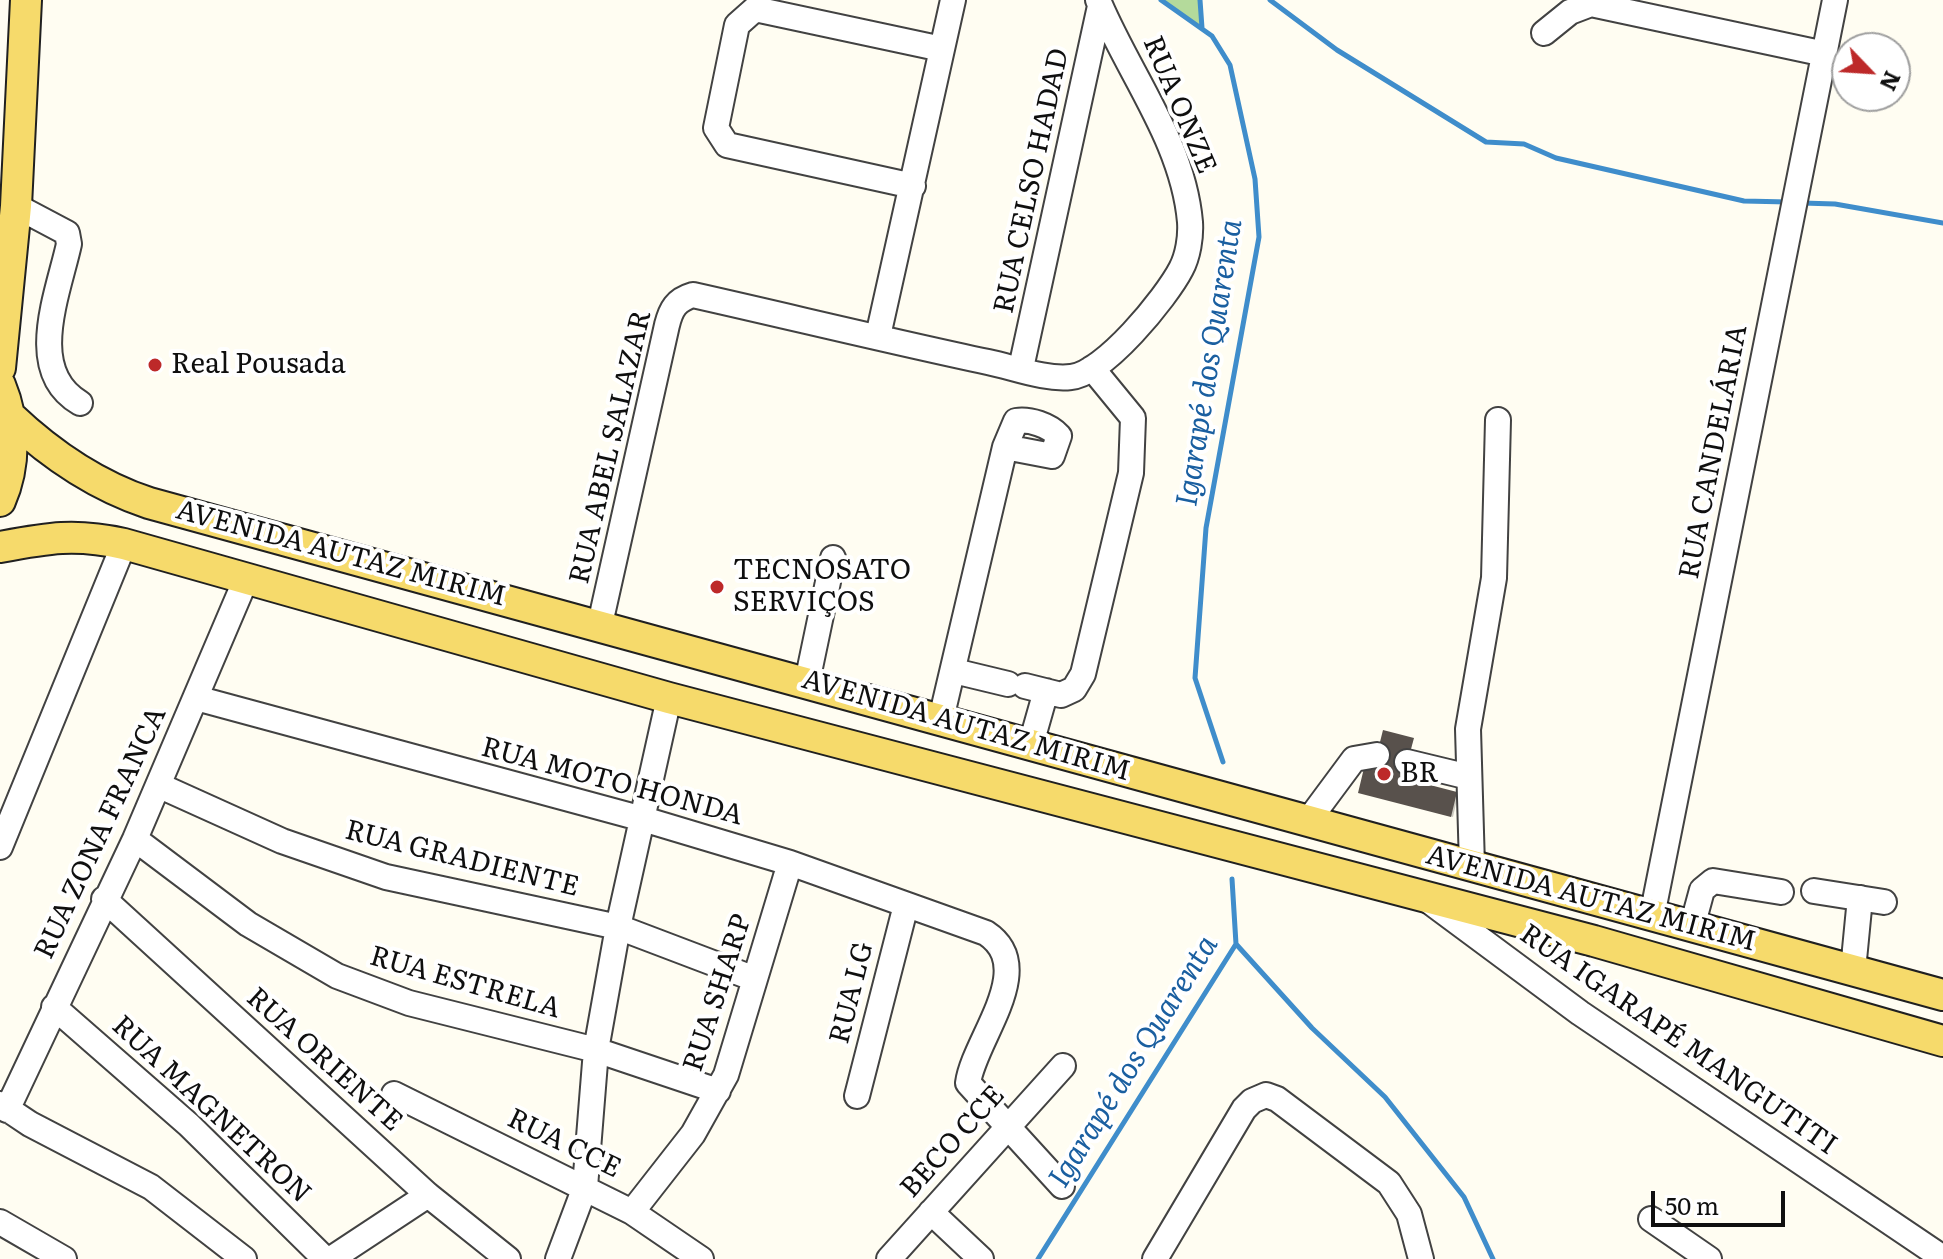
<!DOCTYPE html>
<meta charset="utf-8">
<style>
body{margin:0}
#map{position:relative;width:1943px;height:1259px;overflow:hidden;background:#fffdf2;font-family:Literata,serif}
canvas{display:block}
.north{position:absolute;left:1831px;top:32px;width:80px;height:80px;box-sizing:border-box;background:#fff;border:2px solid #9f9f9f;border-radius:50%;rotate:115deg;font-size:22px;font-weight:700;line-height:32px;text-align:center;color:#0f0f0f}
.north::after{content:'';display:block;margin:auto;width:28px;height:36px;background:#bd2929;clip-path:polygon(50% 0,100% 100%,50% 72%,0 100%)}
.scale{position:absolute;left:1651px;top:1191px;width:134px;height:36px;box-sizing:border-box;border:4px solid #0f0f0f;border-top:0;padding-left:10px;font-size:24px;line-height:28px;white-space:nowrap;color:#0f0f0f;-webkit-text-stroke:6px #fff;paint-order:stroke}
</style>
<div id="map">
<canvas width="1943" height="1259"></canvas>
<div class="north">N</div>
<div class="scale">50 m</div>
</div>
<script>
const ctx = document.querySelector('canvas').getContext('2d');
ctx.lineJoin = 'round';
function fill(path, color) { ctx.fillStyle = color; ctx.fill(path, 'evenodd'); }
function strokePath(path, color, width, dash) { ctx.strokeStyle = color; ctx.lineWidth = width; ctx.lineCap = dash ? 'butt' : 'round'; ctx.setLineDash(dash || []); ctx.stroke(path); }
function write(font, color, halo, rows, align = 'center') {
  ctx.font = font + ' Literata,serif'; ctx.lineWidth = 8; ctx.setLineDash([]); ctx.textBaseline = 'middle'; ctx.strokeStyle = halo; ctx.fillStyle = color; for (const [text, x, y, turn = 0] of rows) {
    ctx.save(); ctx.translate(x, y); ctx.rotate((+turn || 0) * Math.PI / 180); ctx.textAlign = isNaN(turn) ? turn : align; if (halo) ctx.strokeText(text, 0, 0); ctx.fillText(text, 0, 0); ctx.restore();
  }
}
const forest = new Path2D(`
 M1161 0H1200L1202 29Z`);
const shadow = new Path2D(`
 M1413 740 1404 780 1458 795 1453 817 1362 793 1374 773Z`);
const stream = new Path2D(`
 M1161 0 1212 36 1230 65 1255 179 1259 237 1206 528 1195 678 1223 762
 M1200 0 1202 28
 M1270 0 1337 50 1486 142 1524 144 1556 158 1744 201 1788 202
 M1802 203 1835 204 1943 223
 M1236 944 1312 1028 1385 1097 1464 1197 1493 1259
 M1038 1259 1236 944 1232 879`);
const building = new Path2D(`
 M1383 730 1414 738 1403 778 1457 792 1451 817 1358 793 1364 768 1373 770Z`);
const minor = new Path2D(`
 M1544 33 1570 12 1591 4 1825 54
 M913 186 727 145 716 128 737 25 755 9 942 49
 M16 206 67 233 69 244C58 294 25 371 80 403
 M878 336 953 0
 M1021 368 1100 6
 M600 624 667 325C671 309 676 300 693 295 791 317 889 341 988 362 1013 367 1045 380 1071 377 1104 374 1166 298 1181 269 1188 256 1191 237 1190 222 1183 141 1128 73 1098 0
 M954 671 1008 684
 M807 682 833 558
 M1025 686 1061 695 1074 689 1083 674 1131 473 1133 418 1092 368
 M196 698 643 819 790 863 986 933C1039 968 974 1039 968 1083L1062 1186
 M941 719 1005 447 1016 421C1030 419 1049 425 1059 436L1052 456 1005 447
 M1031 744 1046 691
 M1407 762 1469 777
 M158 785 282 841 386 877 618 927 755 979
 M1308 821 1354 759 1377 755
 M135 839 248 924 337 976 409 1003 596 1050 718 1091
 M0 847 124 544
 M1472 866 1468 729 1494 578 1498 420
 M1814 891 1884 902
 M104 899 428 1195 508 1259
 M1429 901 1580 1013 1943 1258
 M1652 916 1835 0
 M1692 927 1702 890 1713 881 1781 892
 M1853 970 1860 898
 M54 1007 189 1125 325 1259
 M394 1094 632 1212 701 1259
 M857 1096 906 905
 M0 1104 30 1124 151 1187 244 1259
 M7 1110 135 839 246 579
 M632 1212 693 1134 726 1075 790 863
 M931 1212 981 1259
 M1651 1219 1709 1259
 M0 1222 64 1259
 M331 1259 428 1195
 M558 1259 585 1187 596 1050 618 927 669 698
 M889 1259 1063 1066
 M1155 1259 1244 1109 1252 1101 1266 1095 1277 1099 1389 1183 1409 1214 1421 1259`);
const major = new Path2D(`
 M0 368 16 206 26 0
 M0 385C15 421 16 465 0 501
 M10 416C51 455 95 485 149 503L1943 995
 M0 547C48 538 75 533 124 544L669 698 1594 941 1943 1041`);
const markers = [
 [155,365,8,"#bd2929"],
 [717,587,8,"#bd2929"],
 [1384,774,8,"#bd2929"]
];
const streetNames = [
 ["RUA ONZE",1179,105,67],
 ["RUA CELSO HADAD",1032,181,-78],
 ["RUA ABEL SALAZAR",611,447,-77],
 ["RUA CANDELÁRIA",1714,452,-79],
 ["AVENIDA AUTAZ MIRIM",341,554,15],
 ["AVENIDA AUTAZ MIRIM",966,726,16],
 ["RUA MOTO HONDA",612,782,15],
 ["RUA ZONA FRANCA",101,833,-65],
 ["RUA GRADIENTE",462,859,14],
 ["AVENIDA AUTAZ MIRIM",1591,899,15],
 ["RUA ESTRELA",465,983,16],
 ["RUA SHARP",718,993,-72],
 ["RUA LG",852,993,-76],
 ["RUA IGARAPÉ MANGUTITI",1678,1040,35],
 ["RUA ORIENTE",324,1060,42],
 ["RUA MAGNETRON",211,1110,43],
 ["BECO CCE",953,1142,-48],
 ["RUA CCE",564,1144,26]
];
const poiNames = [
 ["Real Pousada",171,365],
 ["TECNOSATO",733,571],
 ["SERVIÇOS",733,603],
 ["BR",1400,774]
];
const waterNames = [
 ["Igarapé dos Quarenta",1210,363,-81],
 ["Igarapé dos Quarenta",1134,1062,-58]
];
fill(forest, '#b4da9b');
fill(shadow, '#0003');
strokePath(stream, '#3f8dcb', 5);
fill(building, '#58514c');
strokePath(minor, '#424242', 28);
strokePath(major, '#202020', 34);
strokePath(minor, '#fff', 24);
strokePath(major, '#f6da6b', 30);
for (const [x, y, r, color] of markers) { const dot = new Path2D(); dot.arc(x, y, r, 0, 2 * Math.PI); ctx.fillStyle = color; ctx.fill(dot); strokePath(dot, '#fff', 3); }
write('28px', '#0f0f0f', '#fff', streetNames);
write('28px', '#0f0f0f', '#fff', poiNames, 'left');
write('italic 30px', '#1a5fa0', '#fff', waterNames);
</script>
